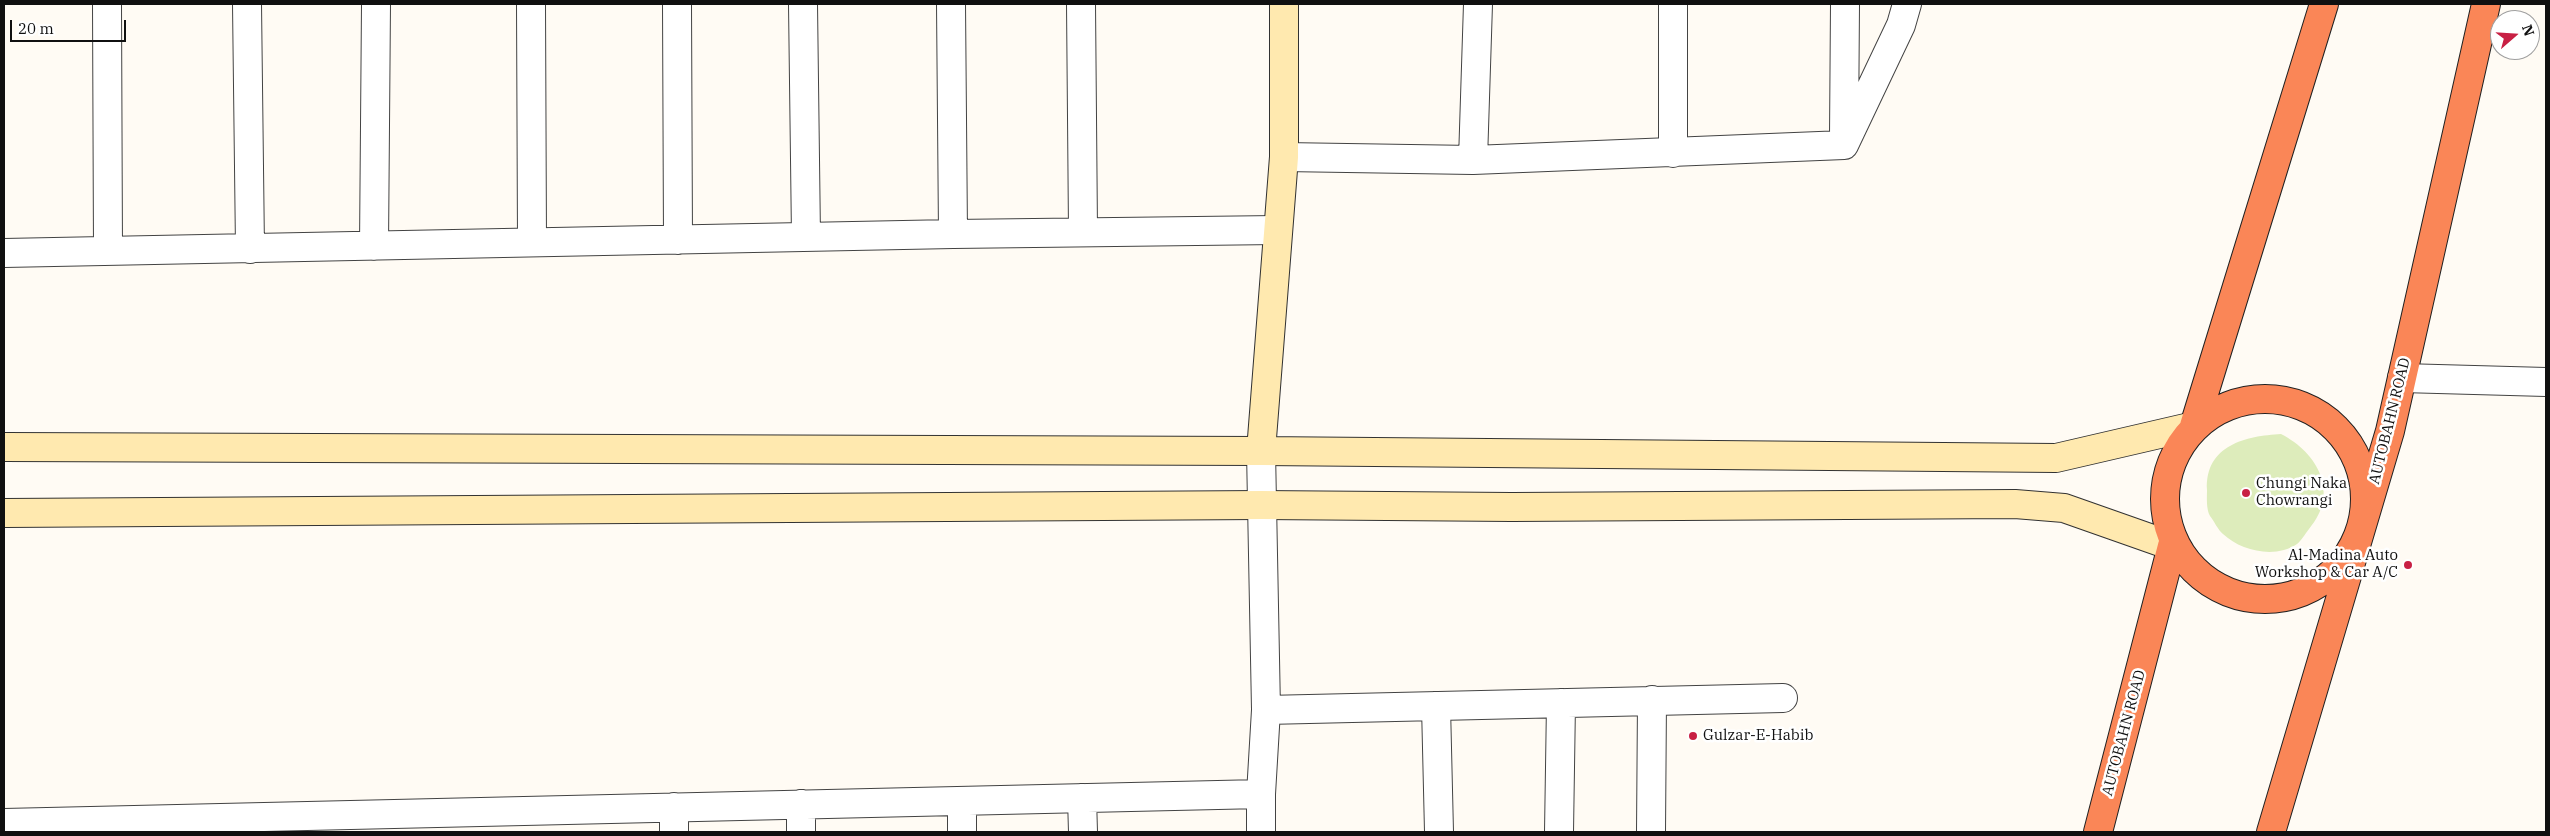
<!DOCTYPE html>
<style>
body{margin:0}
#map{position:relative;width:2550px;height:836px;overflow:hidden;background:#fffbf4;font-family:"IBM Plex Serif",serif}
canvas{display:block}
.frame{position:absolute;inset:0;border:5px solid #101010;pointer-events:none}
.north{position:absolute;left:2490px;top:10px;width:50px;height:50px;box-sizing:border-box;background:#fff;border:1px solid #9f9f9f;border-radius:50%;rotate:71deg;font-size:14px;font-weight:700;line-height:20px;text-align:center;color:#101010}
.north::after{content:'';display:block;margin:auto;width:18px;height:22px;background:#c82044;clip-path:polygon(50% 0,100% 100%,50% 72%,0 100%)}
.scale{position:absolute;left:10px;top:20px;width:116px;height:22px;box-sizing:border-box;border:2px solid #101010;border-top:0;padding-left:6px;font-size:15px;line-height:18px;white-space:nowrap;color:#101010;-webkit-text-stroke:4px #fff;paint-order:stroke}
</style>
<div id="map">
<canvas width="2550" height="836"></canvas>
<div class="frame"></div>
<div class="north">N</div>
<div class="scale">20 m</div>
</div>
<script>
const ctx = document.querySelector('canvas').getContext('2d');
ctx.lineJoin = 'round';
function fill(path, color) { ctx.fillStyle = color; ctx.fill(path, 'evenodd'); }
function strokePath(path, color, width, dash) { ctx.strokeStyle = color; ctx.lineWidth = width; ctx.lineCap = dash ? 'butt' : 'round'; ctx.setLineDash(dash || []); ctx.stroke(path); }
function write(font, color, halo, rows, align = 'center') {
  ctx.font = font + ' "IBM Plex Serif",serif'; ctx.lineWidth = 5; ctx.setLineDash([]); ctx.textBaseline = 'middle'; ctx.strokeStyle = halo; ctx.fillStyle = color; for (const [text, x, y, turn = 0] of rows) {
    ctx.save(); ctx.translate(x, y); ctx.rotate((+turn || 0) * Math.PI / 180); ctx.textAlign = isNaN(turn) ? turn : align; if (halo) ctx.strokeText(text, 0, 0); ctx.fillText(text, 0, 0); ctx.restore();
  }
}
const green = new Path2D(`
 M2281 434C2318 453 2340 493 2309 529 2305 534 2301 541 2297 544 2275 559 2241 551 2223 534 2218 530 2214 521 2210 516 2206 509 2207 497 2207 490 2205 445 2246 436 2281 434Z`);
const street = new Path2D(`
 M107 4 108 251
 M247 4 250 249
 M531 4 532 242
 M677 4 678 240
 M803 4 806 237
 M951 4 953 234
 M1081 4 1083 231
 M1844 136 1845 4
 M1673 153V4
 M1284 157 1473 160 1844 145 1901 25 1907 4
 M1473 160 1478 4
 M374 246 376 4
 M4 253 953 234 1277 230
 M2402 378 2546 382
 M1436 706 1439 832
 M1266 710 1783 698
 M1261 794V832
 M1082 798 1083 832
 M801 804V832
 M674 807V832
 M4 823 1261 794 1266 710 1261 451
 M962 832V801
 M1559 832 1561 703
 M1651 832 1652 700`);
const secondary = new Path2D(`
 M4 447 1261 451 2056 458 2194 426
 M1261 451 1284 157V4
 M4 513 1261 505 1512 507 2015 504 2064 508 2172 546`);
const highway = new Path2D(`
 M2165 499a100 100 0 1 1 200 0a100 100 0 1 1-200 0Z
 M2194 426 2324 4
 M2098 832 2172 546
 M2271 832 2390 431 2486 4`);
const markers = [
 [2246,493,5,"#c82044"],
 [2408,565,5,"#c82044"],
 [1693,736,5,"#c82044"]
];
const streetNames = [
 ["AUTOBAHN ROAD",2390,421,-76],
 ["AUTOBAHN ROAD",2124,733,-75]
];
const poiNames = [
 ["Chungi Naka",2256,484],
 ["Chowrangi",2256,501],
 ["Al-Madina Auto",2398,556,"right"],
 ["Workshop & Car A/C",2398,573,"right"],
 ["Gulzar-E-Habib",1703,736]
];
fill(green, '#ddecbb');
strokePath(street, '#434343', 30);
strokePath(secondary, '#323232', 30);
strokePath(highway, '#212121', 30);
strokePath(street, '#fff', 28);
strokePath(secondary, '#ffe9af', 28);
strokePath(highway, '#fa8657', 28);
for (const [x, y, r, color] of markers) { const dot = new Path2D(); dot.arc(x, y, r, 0, 2 * Math.PI); ctx.fillStyle = color; ctx.fill(dot); strokePath(dot, '#fff', 2); }
write('15px', '#101010', '#fff', streetNames);
write('15px', '#101010', '#fff', poiNames, 'left');
</script>
